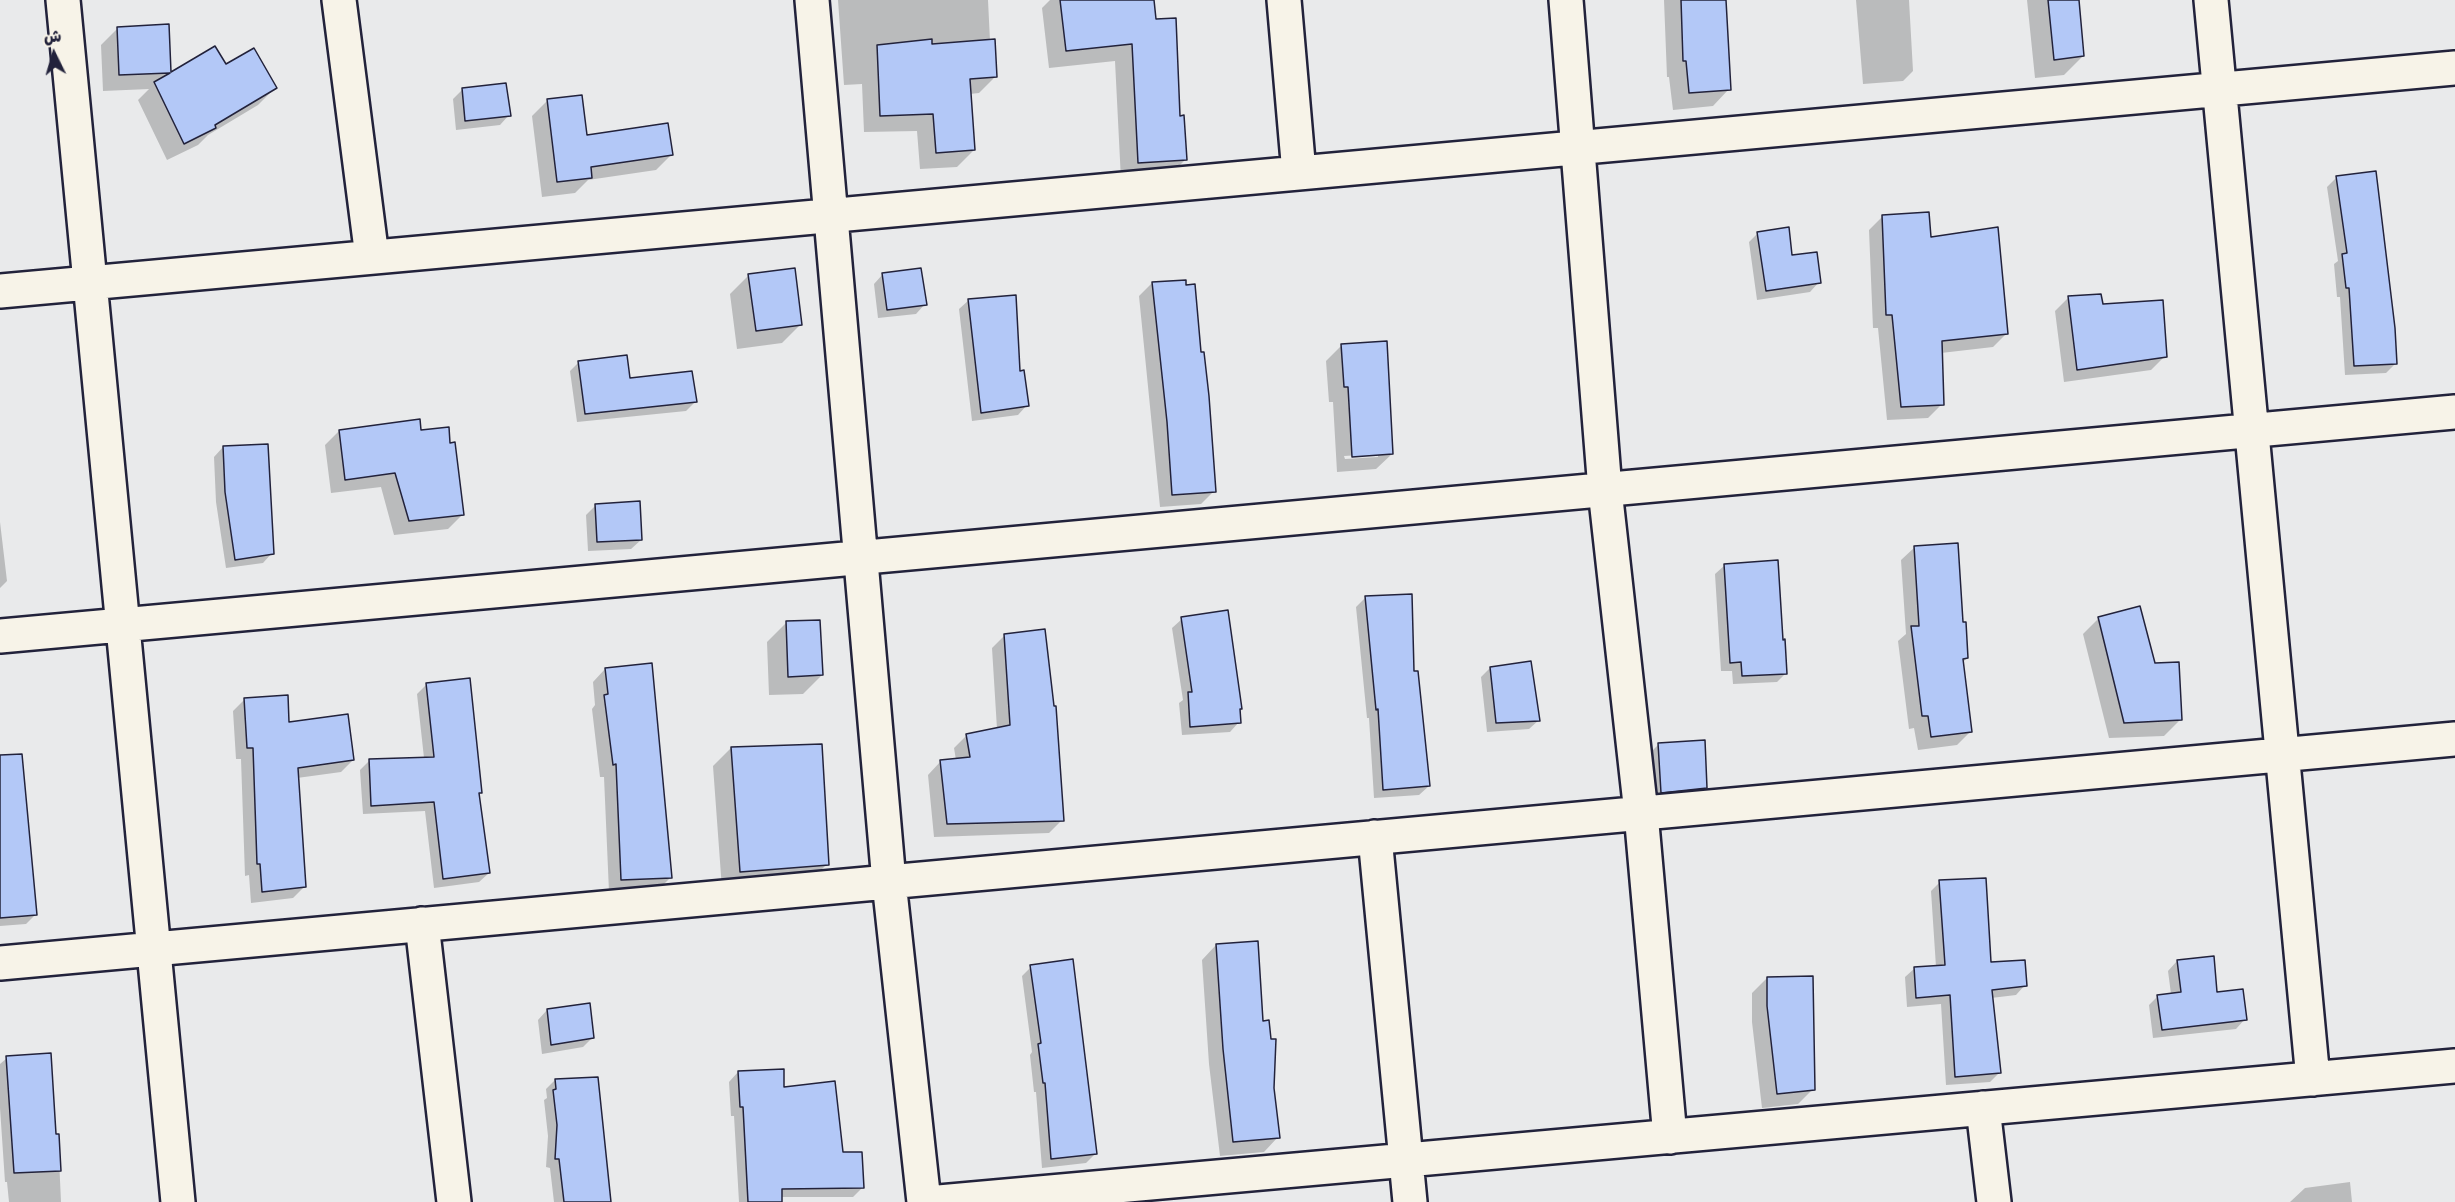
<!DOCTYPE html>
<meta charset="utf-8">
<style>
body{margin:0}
#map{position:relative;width:2455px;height:1202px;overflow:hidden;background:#e9eaeb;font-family:Delius,"Playpen Sans Arabic",sans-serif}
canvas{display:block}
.north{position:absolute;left:24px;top:24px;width:60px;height:60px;-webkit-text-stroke:4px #f7f3e8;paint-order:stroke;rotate:355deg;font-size:16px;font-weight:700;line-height:24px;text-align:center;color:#22223b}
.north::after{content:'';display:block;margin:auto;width:21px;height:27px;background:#22223b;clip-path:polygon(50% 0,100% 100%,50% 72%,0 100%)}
</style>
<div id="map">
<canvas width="2455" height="1202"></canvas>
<div class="north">ش</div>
</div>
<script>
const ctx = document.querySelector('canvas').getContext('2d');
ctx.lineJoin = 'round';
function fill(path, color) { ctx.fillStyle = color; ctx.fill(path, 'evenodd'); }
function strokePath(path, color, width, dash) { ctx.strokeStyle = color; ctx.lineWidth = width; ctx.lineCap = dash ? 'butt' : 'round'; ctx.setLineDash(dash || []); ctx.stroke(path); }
const shadow = new Path2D(`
 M838 0H988L990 41 996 76 979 93 970 94 974 150 957 167 920 169 917 131 864 132 862 84 844 85Z
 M1050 0H1152L1151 20 1179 117 1186 159 1168 177 1121 180 1115 61 1049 68 1042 8Z
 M1664 0H1725L1729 89 1713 106 1673 110 1669 77H1667Z
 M1856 0H1909L1913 71 1903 81 1863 84Z
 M2027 0H2077L2083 56 2064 75 2035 78Z
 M168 26 169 75 225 66 275 88 258 105 208 135 198 145 167 160 138 100 149 89 103 91 101 45 118 28Z
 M462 90 509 115 500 125 456 130 453 99Z
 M548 100 586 137 671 155 656 170 588 180 575 193 542 197 532 116Z
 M2336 178 2396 363 2386 373 2345 375 2340 297H2337L2334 264 2338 261 2327 187Z
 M1883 216 1929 238 2007 333 1993 347 1941 353 1942 404 1928 418 1887 420 1878 328H1873L1869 230Z
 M1758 233 1791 257 1819 282 1810 292 1757 300 1749 242Z
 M883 274 925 304 916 314 878 318 874 284Z
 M749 275 801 324 782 343 737 349 730 294Z
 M1152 283 1214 491 1201 504 1160 507 1139 296Z
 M2069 297 2101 305 2165 356 2151 370 2064 382 2055 311Z
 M969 300 1027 405 1018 415 972 421 959 309Z
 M1342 345 1392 454 1376 469 1337 472 1333 402H1329L1326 361ZM1378 454V457L1345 459 1344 456Z
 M579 362 629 380 695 402 686 411 577 422 570 371Z
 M339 431H419L463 514 448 529 394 535 381 487 331 493 325 445Z
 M223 447 272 553 263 563 226 568 216 502 214 457Z
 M596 505 641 540 631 549 588 551 586 515Z
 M0 522 7 581 0 588Z
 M1915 547 1962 624 1967 658 1962 663 1971 731 1957 745 1918 750 1914 728 1909 729 1898 641 1906 634 1901 560Z
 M1725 565 1781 641 1786 673 1777 682 1733 684 1732 671H1721L1715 574Z
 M1365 598 1413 673 1429 786 1419 795 1374 798 1369 718H1367L1356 607Z
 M2099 618 2154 665 2180 720 2164 736 2109 738 2083 634Z
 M1182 619 1238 710 1239 722 1230 732 1182 735 1179 703 1183 700 1172 628Z
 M786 623 822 675 803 694 769 695 767 642Z
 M1005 635 1062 820 1049 833 934 837 928 775 941 761 956 760 954 748 967 735 997 729 992 648Z
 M1490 668 1539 720 1529 729 1487 732 1481 677Z
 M605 669 671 877 658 890 609 892 604 777H600L592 709 595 705 593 682Z
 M426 685 480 792 478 795 489 873 479 882 434 888 425 811 363 814 360 770 370 760 424 758 417 694Z
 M245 699 353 760 341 772 297 778 304 887 293 898 251 903 249 875 245 876 241 759H236L233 711Z
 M1659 744 1706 788 1687 807 1643 811 1640 763Z
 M731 748 827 864 809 882 722 889 713 766Z
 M0 804 36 914 26 924 0 926Z
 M1940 882 1989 964 2025 985 2016 995 1991 998 1999 1073 1990 1082 1946 1085 1941 1004 1907 1007 1905 977 1915 968 1936 967 1931 891Z
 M1216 945 1262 1022 1278 1137 1264 1152 1220 1156 1209 1064 1202 960Z
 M2177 961 2215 994 2245 1019 2236 1029 2153 1038 2149 1005 2158 996 2171 994 2168 971Z
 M1031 967 1095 1154 1086 1163 1042 1168 1036 1092H1034L1030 1055 1032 1052 1022 976Z
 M1767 978 1813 1089 1798 1104 1762 1108 1752 1022V993Z
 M547 1010 592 1038 583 1047 542 1054 538 1020Z
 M7 1058 54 1136H58L61 1202H9L7 1182H5L0 1108V1064Z
 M738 1072 783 1089 842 1154 862 1188 853 1197H781V1202H739L734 1116H731L729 1082Z
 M555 1080 607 1202H554L550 1168 546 1167 548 1136 544 1100 547 1098 546 1089Z
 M2350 1182 2352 1202H2290L2305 1188Z`);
const building = new Path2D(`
 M1060 0H1154L1156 19 1176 18 1180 116 1184 115 1187 160 1138 163 1132 44 1066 51Z
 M1681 0H1726L1731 90 1689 93 1686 61H1683Z
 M2048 0H2079L2084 56 2054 60Z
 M169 24 171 72 215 46 226 64 254 48 277 88 215 125 216 128 184 144 154 82 170 73 119 75 117 27Z
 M932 39V44L995 39 997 77 970 79 975 150 936 153 933 114 880 116 877 45Z
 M506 83 511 116 465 121 462 88Z
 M582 95 587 135 668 123 673 155 591 167 592 178 557 182 547 99Z
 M2376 171 2395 328 2397 364 2354 366 2349 288H2346L2342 254 2347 253 2336 176Z
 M1929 212 1931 237 1998 227 2008 334 1942 341 1944 405 1901 407 1892 315H1886L1882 215Z
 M1789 227 1792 255 1817 252 1821 283 1766 291 1757 232Z
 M795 268 802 325 756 331 748 274Z
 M921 268 927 305 887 310 882 273Z
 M1186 280V285L1195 284 1201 352H1204L1209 396 1216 492 1172 495 1167 422 1152 282Z
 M2101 294 2103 304 2163 300 2167 357 2077 370 2068 296Z
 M1016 295 1020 371 1024 370 1029 406 981 413 968 299Z
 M1387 341 1393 454 1352 457 1348 387H1344L1341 344Z
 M627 355 630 378 692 371 697 402 585 414 578 361Z
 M420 419 421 430 449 427 450 443 455 442 464 515 409 521 395 473 345 480 339 430Z
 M268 444 274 554 235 560 225 492 223 446Z
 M640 501 642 540 597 542 595 504Z
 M1958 543 1963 622H1966L1968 658 1963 659 1972 732 1931 737 1928 716H1922L1911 626H1919L1914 546Z
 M1778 560 1783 640 1785 639 1787 674 1742 676 1741 662 1730 663 1724 564Z
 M1412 594 1414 671H1418L1430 786 1383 790 1378 709 1376 710 1365 596Z
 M2140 606 2155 663 2179 662 2182 720 2124 723 2098 617Z
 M1228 610 1242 709H1240L1241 723 1190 727 1188 692H1192L1181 617Z
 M820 620 823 675 788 677 786 621Z
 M1045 629 1054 706H1056L1064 821 947 824 940 760 970 757 966 734 1010 725 1004 634Z
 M1531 661 1540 721 1496 723 1490 667Z
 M652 663 672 878 621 880 616 764 613 765 604 695 608 694 605 668Z
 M470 678 482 793H479L490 873 443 879 434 802 371 806 369 759 434 757 426 683Z
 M288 695 289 722 348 714 354 760 298 768 306 887 262 892 260 864H257L253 748H247L244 698Z
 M1705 740 1707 788 1661 793 1658 743Z
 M822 744 829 865 740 872 731 747Z
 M22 754 37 915 0 918V755Z
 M1986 878 1991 962 2025 960 2027 986 1992 990 2001 1073 1955 1077 1950 995 1916 998 1914 967 1945 965 1939 880Z
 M1258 941 1263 1021 1269 1020 1271 1039H1276L1274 1088 1280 1138 1233 1142 1223 1049 1216 944Z
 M2214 956 2217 992 2243 989 2247 1020 2162 1030 2157 995 2181 992 2177 960Z
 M1073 959 1097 1154 1051 1159 1045 1083H1043L1038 1044 1041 1043 1030 965Z
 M1813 976 1815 1090 1777 1094 1767 1006V977Z
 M590 1003 594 1038 551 1045 547 1009Z
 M51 1053 56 1134H59L61 1171 14 1173 6 1056Z
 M784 1069V1087L835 1081 843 1152H862L864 1188 782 1189V1202H748L743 1107H740L738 1071Z
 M598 1077 611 1202H564L559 1159H555L557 1125 553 1090 556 1089 555 1079Z`);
const minor = new Path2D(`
 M63 0 178 1202
 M339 0 372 257
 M812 0 889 882 924 1202
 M1284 0 1299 173
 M1566 0 1605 490 1641 813 1670 1137
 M2211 0 2313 1079
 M0 291 2455 68
 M0 636 2455 412
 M1375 837 1410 1202
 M422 924 454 1202
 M0 963 2455 739
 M1983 1108 1994 1202
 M939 1202 2455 1066`);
fill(shadow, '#0003');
fill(building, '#b3c8f7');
strokePath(building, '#22223b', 1.5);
strokePath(minor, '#22223b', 38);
strokePath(minor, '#f7f3e8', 33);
</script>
